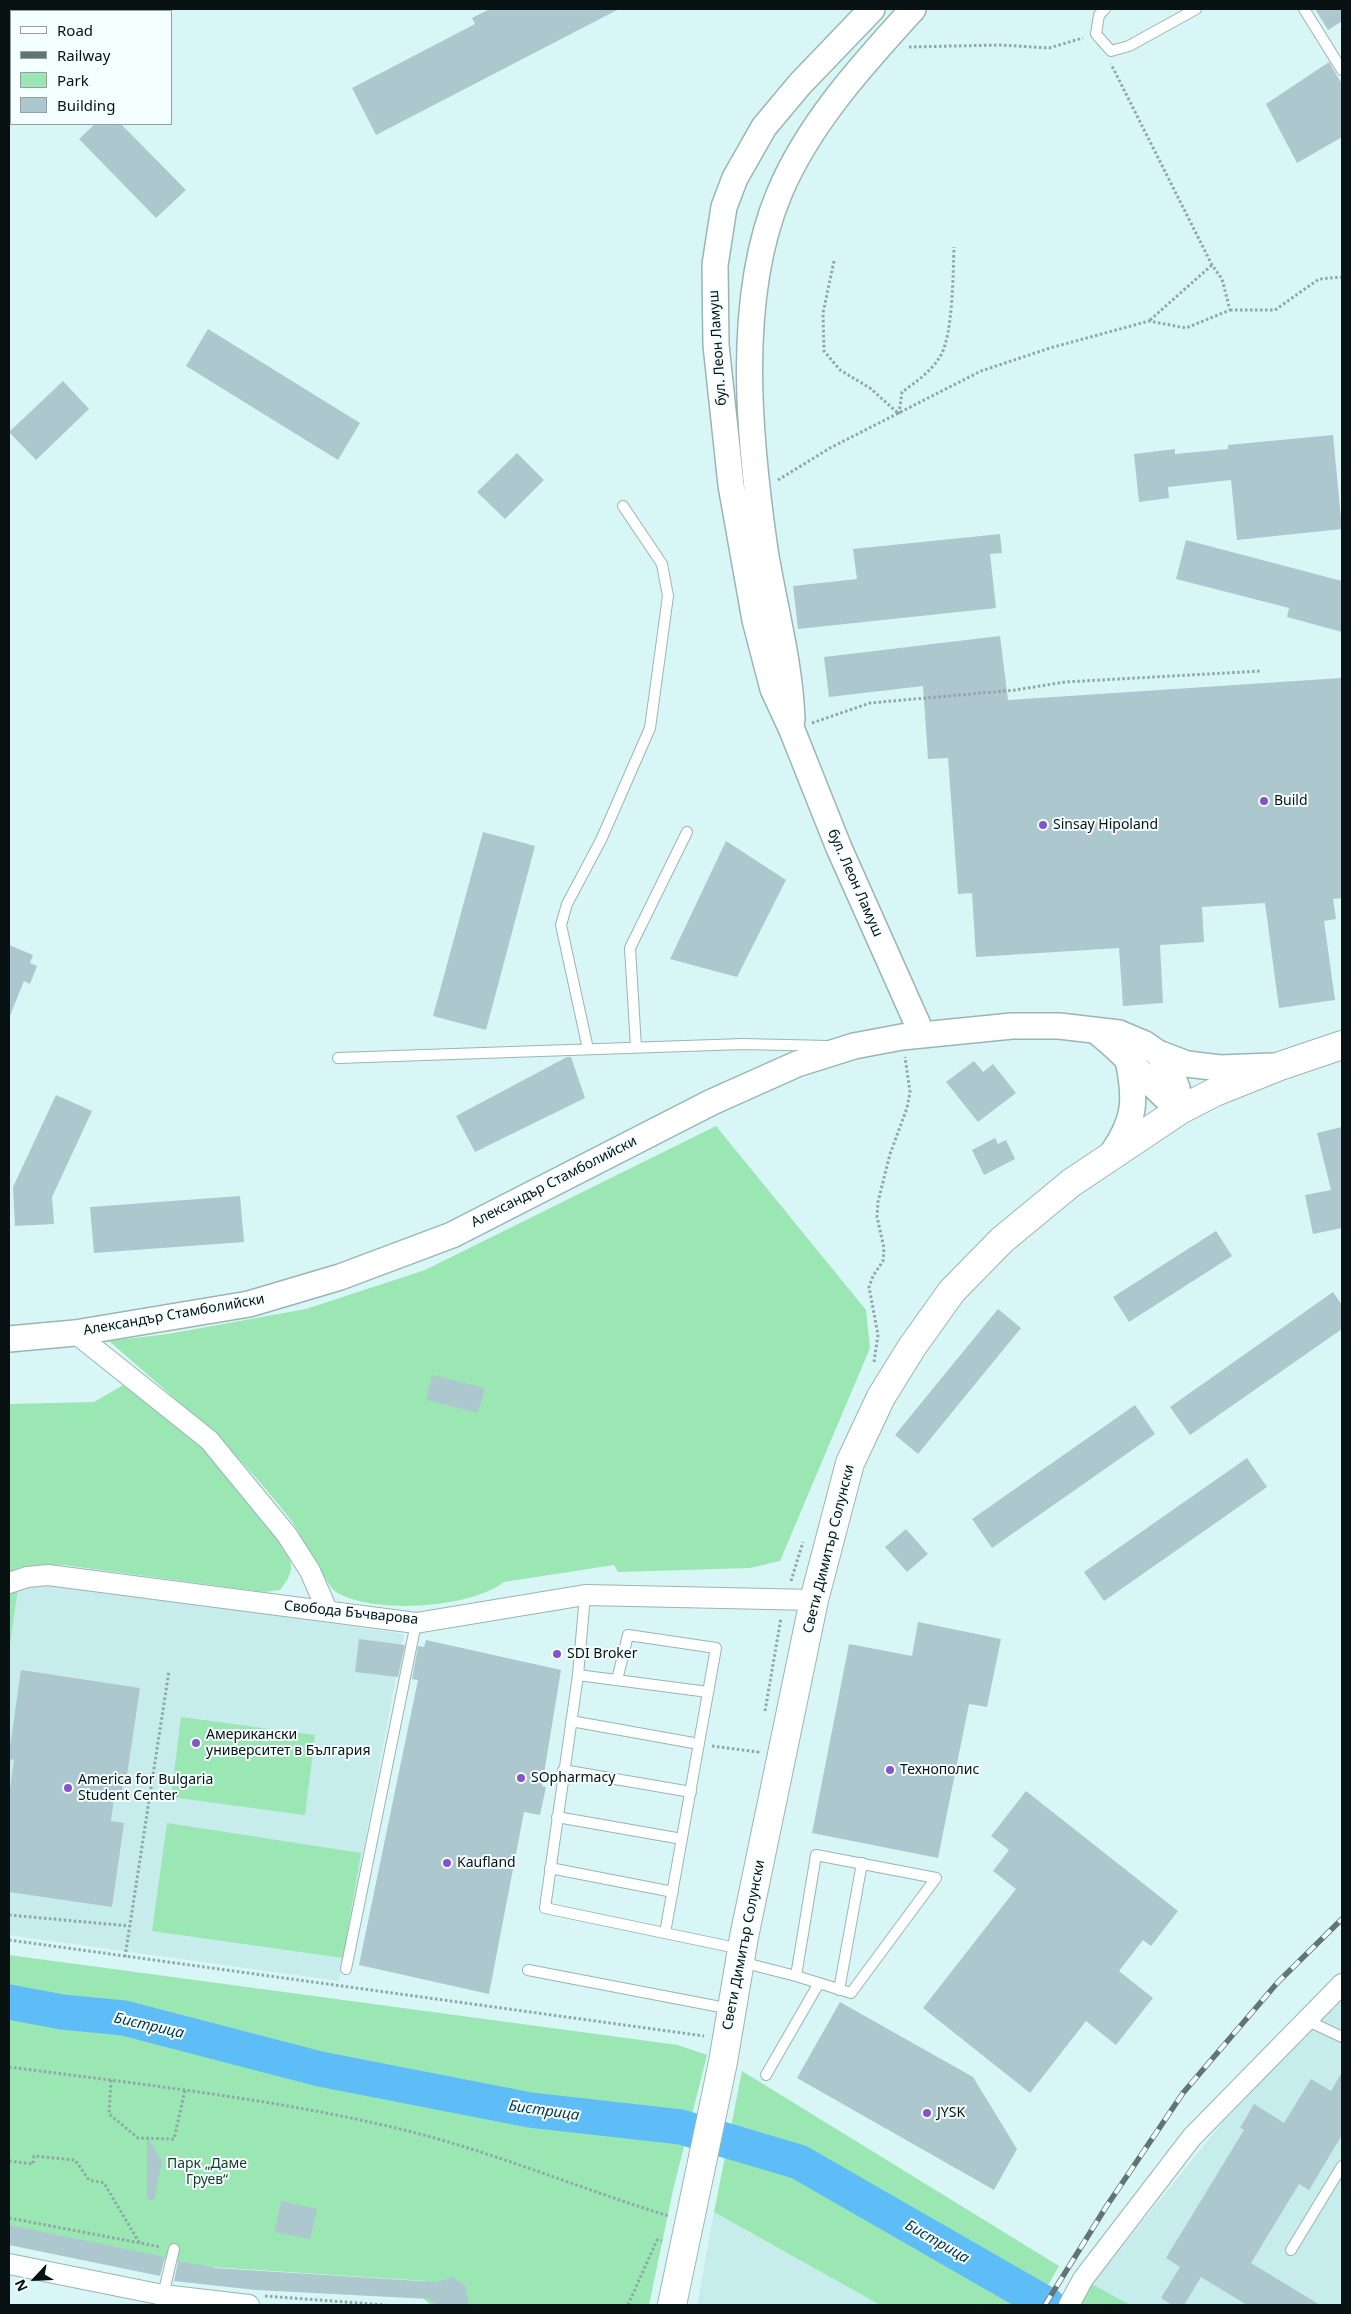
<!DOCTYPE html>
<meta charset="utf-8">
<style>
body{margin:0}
#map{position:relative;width:1351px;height:2314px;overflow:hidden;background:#d9f6f6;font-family:"Noto Sans",sans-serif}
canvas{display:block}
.frame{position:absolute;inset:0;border:10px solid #081212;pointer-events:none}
.legend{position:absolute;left:10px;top:10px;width:162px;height:115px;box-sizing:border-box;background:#f4ffff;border:1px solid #96a0a0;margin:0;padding:6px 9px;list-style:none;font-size:15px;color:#081212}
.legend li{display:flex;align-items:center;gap:10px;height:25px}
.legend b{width:25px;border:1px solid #96a0a0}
.north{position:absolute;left:10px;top:2254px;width:50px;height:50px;-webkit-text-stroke:4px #f4ffff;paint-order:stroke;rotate:245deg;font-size:14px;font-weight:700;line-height:20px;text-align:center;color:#081212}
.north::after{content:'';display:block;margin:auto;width:18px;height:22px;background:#081212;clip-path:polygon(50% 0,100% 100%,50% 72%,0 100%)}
</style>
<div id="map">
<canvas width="1351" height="2314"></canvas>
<div class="frame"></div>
<ul class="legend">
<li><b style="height:6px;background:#fff"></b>Road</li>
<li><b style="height:6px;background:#627575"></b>Railway</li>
<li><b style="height:14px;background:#9ae7b4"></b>Park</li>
<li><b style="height:14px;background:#adc7ce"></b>Building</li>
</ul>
<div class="north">N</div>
</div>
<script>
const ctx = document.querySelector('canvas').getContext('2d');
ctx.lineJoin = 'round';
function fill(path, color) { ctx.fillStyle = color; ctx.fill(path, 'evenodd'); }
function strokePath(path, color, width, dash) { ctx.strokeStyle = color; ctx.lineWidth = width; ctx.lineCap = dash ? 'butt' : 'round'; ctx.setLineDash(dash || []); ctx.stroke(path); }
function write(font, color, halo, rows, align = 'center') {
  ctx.font = font + ' "Noto Sans",sans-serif'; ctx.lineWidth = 4; ctx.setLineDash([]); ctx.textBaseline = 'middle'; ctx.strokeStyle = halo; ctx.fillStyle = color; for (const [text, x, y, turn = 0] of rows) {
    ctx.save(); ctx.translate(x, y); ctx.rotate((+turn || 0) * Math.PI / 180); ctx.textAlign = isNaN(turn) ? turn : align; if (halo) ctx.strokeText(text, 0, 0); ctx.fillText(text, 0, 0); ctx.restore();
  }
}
const built = new Path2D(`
 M42 1584H65L404 1634 339 1981 9 1935V1591Z
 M1342 1994V2305H1130L1092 2284 1222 2123Z
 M714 2212 880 2305H697Z`);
const green = new Path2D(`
 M716 1126 866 1310 870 1348 780 1561 750 1568 618 1572 614 1565 504 1582C471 1608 373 1615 336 1592 325 1585 301 1533 290 1519 269 1492 239 1457 214 1434 180 1402 144 1372 109 1341L168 1334 306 1309 425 1270Z
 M125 1384 203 1445 288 1553C294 1569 291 1576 280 1590L264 1592 63 1565 21 1567 9 1572V1404L94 1402Z
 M18 1588 9 1651V1591Z
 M181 1717 315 1735 305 1815 171 1797Z
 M167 1823 361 1853 343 1958 152 1931Z
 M9 1955 678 2045 707 2055 673 2190 649 2305H431L424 2299 426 2281 196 2266 9 2227Z
 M742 2071 1059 2266 1037 2305H880L714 2212Z
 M1092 2284 1130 2305H1079Z`);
const river = new Path2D(`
 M9 2002 62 2012 124 2018 320 2069 530 2110 681 2127 799 2162 1048 2305`);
const building = new Path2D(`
 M490 9H619L376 135 352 88 475 24 472 18Z
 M1315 9H1342V21L1328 30Z
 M1329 62 1342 84V137L1297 163 1266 104Z
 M95 124H121L186 190 156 218 79 139Z
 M208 329 360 423 338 460 186 366Z
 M63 381 89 409 36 460 9 432Z
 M1333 435 1342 529 1237 540 1231 480 1168 487 1169 498 1139 502 1134 454 1175 449V454L1228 449V445Z
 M517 453 544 480 505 519 477 492Z
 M1000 534 1002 553 990 554 996 608 798 629 793 586 857 579 853 549Z
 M1186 540 1342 581V632L1287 617 1289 608 1176 579Z
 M1000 636 1008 700 1341 678 1342 898 1333 899 1336 919 1324 921 1335 1000 1279 1008 1265 903 1202 907 1204 942 1160 945 1163 1003 1123 1006 1119 948 976 957 972 893 958 894 948 758 928 759 923 686 829 697 824 657Z
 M483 832 535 846 486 1030 433 1016Z
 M726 841 786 880 737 977 670 959Z
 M9 945 33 955 30 963 37 966 30 984 24 981 9 1018Z
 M567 1057H571L585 1098 475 1152 456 1116Z
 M974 1061 983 1072 993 1064 1016 1093 978 1122 946 1082Z
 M56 1095 92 1111 52 1197 54 1224 15 1226 13 1187Z
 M1342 1127V1228L1313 1234 1305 1195 1331 1190 1317 1133Z
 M995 1138 998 1144 1006 1140 1015 1159 984 1175 972 1150Z
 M240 1196 244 1242 94 1253 90 1207Z
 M1216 1231 1232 1256 1129 1322 1113 1297Z
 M1333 1292 1342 1305V1329L1190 1435 1170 1407Z
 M998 1309 1021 1328 918 1454 895 1435Z
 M432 1375 485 1388 478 1413 426 1400Z
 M1135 1405 1155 1434 992 1548 972 1519Z
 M1247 1458 1267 1487 1104 1601 1084 1572Z
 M906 1529 928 1554 907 1572 885 1547Z
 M918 1622 1001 1639 987 1707 969 1704 938 1858 812 1833 849 1644 912 1656Z
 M359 1639 405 1645 398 1677 355 1672Z
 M426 1640 561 1670 542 1786 546 1787 540 1815 524 1812 489 1994 359 1965 418 1680 412 1679 418 1646 424 1647Z
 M21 1670 140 1688 127 1775H124L122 1790H115L111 1821 124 1823 112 1907 9 1892V1797L14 1760 9 1759V1754Z
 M1026 1791 1178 1911 1151 1946 1143 1940 1119 1971 1153 1998 1116 2045 1086 2021 1030 2093 923 2008 1016 1889 993 1871 1009 1850 991 1836Z
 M840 2002 973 2077 1017 2149 994 2190 797 2078Z
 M1342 2072V2135L1309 2190 1299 2184 1251 2263 1320 2305H1247L1201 2277 1184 2305H1172L1161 2298 1180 2267 1166 2258 1244 2130 1240 2128 1254 2104 1284 2123 1311 2079 1331 2091Z
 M147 2136 162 2161 154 2200 147 2199Z
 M281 2201 317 2209 310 2239 275 2232Z
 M9 2225 165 2257 160 2276 9 2245Z
 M178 2261 216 2268 436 2282 453 2277 465 2286 469 2305H436L429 2299 256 2290 174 2281Z`);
const path = new Path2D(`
 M909 47 1000 45 1049 48 1083 38
 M834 261 823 313 824 351 840 370 870 388 899 414
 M1230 310H1275L1319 279 1342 277
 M1150 320 1212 265
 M899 414 902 392C916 382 932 371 941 355 953 333 953 273 954 247
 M778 480 830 448 981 371 1050 348 1149 321 1186 328 1230 310 1222 279 1212 265 1111 64
 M812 723 870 703 1015 690 1065 682 1261 671
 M874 1362 878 1335 869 1287 873 1276 883 1261 884 1248 877 1217 878 1202 890 1154 907 1108 910 1092 905 1057
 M791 1581 803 1542
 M765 1711 781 1618
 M712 1746 758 1752V1749
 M9 1915 129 1926
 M9 1940 704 2036
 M125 1957 169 1671
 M9 2067C138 2084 269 2098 396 2128 489 2150 578 2188 669 2216
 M111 2080 109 2114 138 2138 174 2139 185 2090
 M9 2161 33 2164 34 2156 75 2160 89 2180 104 2183 140 2244
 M9 2218 161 2247
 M265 2296 385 2305
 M628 2305 657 2240 662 2241`);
const service = new Path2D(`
 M1105 9 1099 15 1096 34 1111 51 1129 46 1196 9
 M1304 9 1342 70
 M636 1047 630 948 687 832
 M588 1049 561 925 567 904 601 840 650 728 668 596 662 564 623 506
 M338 1058 743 1044 828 1046
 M585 1595 578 1675 545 1908 741 1949
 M578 1675 708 1692
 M617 1680 628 1635 716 1648 665 1933
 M571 1721 699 1744
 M563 1770 691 1792
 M557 1817 682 1839
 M550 1868 673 1892
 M741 1962 796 1976 851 1993 936 1878 816 1855 796 1976
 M346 1969 416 1623
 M528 1970 731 2009
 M839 1990 862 1863
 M1306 2020 1342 2037
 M766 2075 819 1983
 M1291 2250 1342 2166
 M163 2295 174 2249`);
const minor = new Path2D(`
 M75 1333 209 1440 287 1535 310 1571 327 1610
 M9 1583 27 1577 48 1575 416 1623 585 1595 814 1600
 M9 2264 163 2295 249 2305
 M1069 2305 1083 2279 1192 2137 1342 1984`);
const tertiary = new Path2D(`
 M872 9 800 84 764 127 735 178 724 207 715 265 716 345 731 485 755 620 773 689 792 730 839 848 922 1034
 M67 11 73 9
 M140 11 145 9
 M9 44 11 42
 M9 90 11 88
 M792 720C790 662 774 606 765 550 749 439 735 300 779 194 808 124 863 64 913 9
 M1097 1032C1128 1055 1150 1086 1180 1110
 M1158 1053 1187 1064 1220 1068 1272 1066
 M1113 1152C1136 1119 1136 1098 1128 1060
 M9 1339 75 1333 249 1304 340 1277 452 1235 712 1102 797 1064 854 1046 902 1037 1012 1026H1059L1119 1033 1145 1044 1158 1053 1171 1073 1177 1088 1180 1110`);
const secondary = new Path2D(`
 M672 2305 723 2062 744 1937 814 1600 850 1463 881 1397 912 1347 952 1291 1002 1240 1071 1183 1180 1110 1215 1092 1280 1066 1342 1045`);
const rail = new Path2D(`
 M1045 2305 1106 2207 1183 2093 1278 1982 1342 1919`);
const markers = [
 [1264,801,5,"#8753cb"],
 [1043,825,5,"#8753cb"],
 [557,1654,5,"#8753cb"],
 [196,1743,5,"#8753cb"],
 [890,1770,5,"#8753cb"],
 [521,1778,5,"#8753cb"],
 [68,1788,5,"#8753cb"],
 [447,1863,5,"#8753cb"],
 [927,2113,5,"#8753cb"]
];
const streetNames = [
 ["бул. Леон Ламуш",718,348,-94],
 ["бул. Леон Ламуш",855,883,66],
 ["Александър Стамболийски",554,1182,-27],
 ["Александър Стамболийски",174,1315,-10],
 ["Свети Димитър Солунски",829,1549,-76],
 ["Свобода Бъчварова",351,1613,6],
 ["Свети Димитър Солунски",744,1945,-79]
];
const poiNames = [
 ["Build",1274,801],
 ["Sinsay Hipoland",1053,825],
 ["SDI Broker",567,1654],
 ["Американски",206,1735],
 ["университет в България",206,1751],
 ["Технополис",900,1770],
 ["SOpharmacy",531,1778],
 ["America for Bulgaria",78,1780],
 ["Student Center",78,1796],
 ["Kaufland",457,1863],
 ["JYSK",937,2113]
];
const parkNames = [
 ["Парк „Даме",207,2164],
 ["Груев“",207,2180]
];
const waterNames = [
 ["Бистрица",149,2026,13],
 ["Бистрица",544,2111,8],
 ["Бистрица",937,2242,30]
];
fill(built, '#c6ecec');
fill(green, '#9ae7b4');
strokePath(river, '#5ebdf6', 35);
fill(building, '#adc7ce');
strokePath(service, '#99b5b4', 12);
strokePath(minor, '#99b5b4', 22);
strokePath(tertiary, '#99b5b4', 28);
strokePath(secondary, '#99b5b4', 30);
strokePath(path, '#90a7a7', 3, [2.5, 2.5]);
strokePath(service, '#fff', 10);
strokePath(minor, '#fff', 20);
strokePath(tertiary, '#fff', 25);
strokePath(secondary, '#fff', 28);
strokePath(rail, '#627575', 5.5);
strokePath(rail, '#f4ffff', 4, [11]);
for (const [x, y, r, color] of markers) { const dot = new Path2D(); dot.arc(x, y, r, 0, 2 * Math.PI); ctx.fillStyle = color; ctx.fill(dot); strokePath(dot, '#f4ffff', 2); }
write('14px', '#081212', '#f4ffff', streetNames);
write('14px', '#081212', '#f4ffff', poiNames, 'left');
write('14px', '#153c25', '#f4ffff', parkNames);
write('italic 15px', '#0a344b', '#f4ffff', waterNames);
</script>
